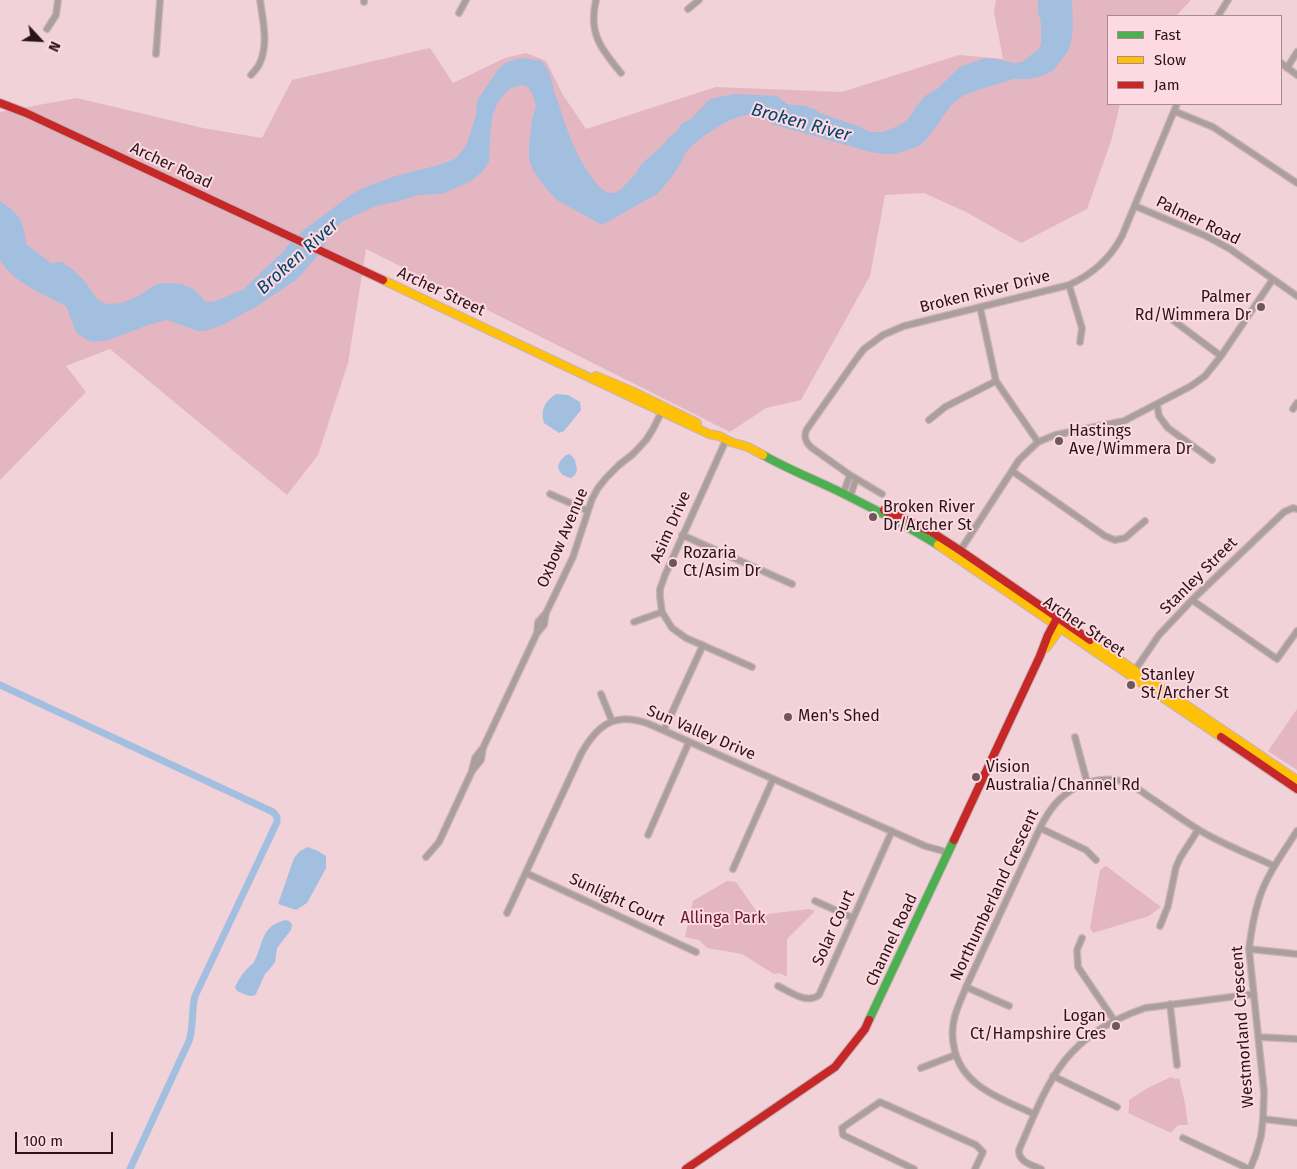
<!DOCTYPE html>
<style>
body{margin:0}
#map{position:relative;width:1297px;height:1169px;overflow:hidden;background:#f1d2d9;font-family:"Fira Sans",sans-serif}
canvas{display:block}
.legend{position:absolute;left:1107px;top:15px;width:175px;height:90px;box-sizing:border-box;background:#fddae1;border:1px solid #a88b91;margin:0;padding:6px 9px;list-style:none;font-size:15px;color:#281419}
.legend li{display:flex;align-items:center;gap:10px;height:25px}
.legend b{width:25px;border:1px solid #a88b91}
.north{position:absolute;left:15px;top:15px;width:50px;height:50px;-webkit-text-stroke:4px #fddae1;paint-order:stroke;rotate:115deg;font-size:14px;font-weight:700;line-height:20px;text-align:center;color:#281419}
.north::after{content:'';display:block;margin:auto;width:18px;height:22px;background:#281419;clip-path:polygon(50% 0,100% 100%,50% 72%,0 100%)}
.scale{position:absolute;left:15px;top:1132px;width:98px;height:22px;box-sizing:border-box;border:2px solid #281419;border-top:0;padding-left:6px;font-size:15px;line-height:18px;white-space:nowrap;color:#281419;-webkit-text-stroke:4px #fddae1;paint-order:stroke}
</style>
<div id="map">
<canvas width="1297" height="1169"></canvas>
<ul class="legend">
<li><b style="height:6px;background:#4caf50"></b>Fast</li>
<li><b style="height:6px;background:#ffc107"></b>Slow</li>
<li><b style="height:6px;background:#c62828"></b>Jam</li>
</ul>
<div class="north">N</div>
<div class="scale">100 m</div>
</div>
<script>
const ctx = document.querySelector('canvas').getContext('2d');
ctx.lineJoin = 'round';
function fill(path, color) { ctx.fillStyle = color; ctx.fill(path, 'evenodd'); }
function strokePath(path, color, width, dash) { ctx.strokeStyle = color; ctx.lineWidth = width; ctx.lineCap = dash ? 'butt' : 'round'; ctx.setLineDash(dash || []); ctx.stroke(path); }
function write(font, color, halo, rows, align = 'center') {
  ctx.font = font + ' "Fira Sans",sans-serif'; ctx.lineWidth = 4; ctx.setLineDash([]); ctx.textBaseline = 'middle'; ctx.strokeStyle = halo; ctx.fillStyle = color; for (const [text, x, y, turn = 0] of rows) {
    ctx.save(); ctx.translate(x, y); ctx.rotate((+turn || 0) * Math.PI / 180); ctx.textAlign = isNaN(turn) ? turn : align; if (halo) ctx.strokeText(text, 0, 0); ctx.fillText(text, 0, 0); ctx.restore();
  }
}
const green = new Path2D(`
 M996 0H1191L1176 16H1108V104H1120L1112 138 1087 209 1021 243 966 212 924 193 885 195 870 276 801 400 766 408 730 432 366 249 348 363 318 455 287 495 110 349 66 366 86 392 0 480V112L77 98 203 128 262 138 292 80 430 48 453 83 505 58 526 53 546 61 563 95 586 129 716 87 842 92 959 55 1003 59 994 12Z
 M1297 709V770L1268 751Z
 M1106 866 1161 907 1149 916 1093 933 1090 928 1100 870Z
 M727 881 736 882 759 915 809 909 815 911 787 939V977L780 973 774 974 742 954 707 948 699 940 685 937 693 901Z
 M1171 1077 1175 1079 1179 1078 1185 1103 1188 1125H1178L1171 1133 1128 1113 1129 1109V1100L1146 1089Z`);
const water = new Path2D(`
 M1038 0H1072V1L1073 26 1071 43 1068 51 1053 71 1039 77 1027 79H1014L972 92 964 95 952 104 926 140 917 147 894 154H886L871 152 772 124C767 120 761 116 755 115 735 112 701 136 688 150 684 154 683 159 680 164 676 172 664 187 657 194L602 225 557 200 545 187 533 170 529 159V144L532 120 536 106 532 93 528 87 523 85 511 88 505 93 498 102 493 114 490 134 489 162 482 172 471 181 442 194 419 195 399 201 376 206 343 221 330 232 322 251 297 279 256 307 220 326 204 331H198L167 320 148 325 138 329 109 340 92 342 84 338 76 332 66 306C44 294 12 282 0 260V201C5 205 12 209 16 214 23 221 25 234 26 244L51 263 62 262 73 270 84 280 97 299 106 304 122 303 138 296 157 284 166 283 182 284 195 290 205 301 210 302 216 301 244 289 271 263 276 258 282 253 288 245 305 229 351 195 361 189 395 176 439 165 455 159 464 149 468 141 476 114 477 101 499 68 505 63 516 59 525 58 534 60H540C549 69 551 76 553 87 554 93 557 99 559 105 567 131 576 156 592 178 597 184 603 194 613 193 621 192 632 177 638 171L639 167 648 158 663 145 669 137 677 131 681 124 691 119 708 101 711 99 723 96 736 94 777 96 787 104 805 106 816 110 820 113 858 126 870 132H883L898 126 906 121 912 114 915 108 925 96 937 89 960 67 985 58 997 59 1014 63 1022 62 1039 49 1041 44V23L1038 12Z
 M556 394 568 395 580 402 581 410 564 431 559 433 544 423C540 410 545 401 556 394Z
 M570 454 575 460 577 470 575 475 571 478C563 476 559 473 558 466 560 460 564 455 570 454Z
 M308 847 318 851 326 856V868L317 885 307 903 296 910 278 904 294 858 300 851Z
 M285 920 289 921 292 924 291 930 277 948 275 962 269 970 265 974 256 994C251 999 243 993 237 991L235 987C238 981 241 975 246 970 248 967 252 965 254 962 264 943 260 927 285 920Z`);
const canal = new Path2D(`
 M0 685 273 812 277 817V822L195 996C191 1011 194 1026 189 1041L130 1169`);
const street = new Path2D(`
 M364 0V2
 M596 0C588 33 601 49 621 73
 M688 9 699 0
 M459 13 466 0
 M1218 16 1228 0
 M47 29 56 15 58 0
 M156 54 160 0
 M1281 63 1297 75
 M1287 68 1297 52
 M251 75C254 72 257 68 259 65 269 45 263 21 260 0
 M1174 111 1213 127 1297 183
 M1135 206 1206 236 1230 249 1297 296
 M1069 285 1082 328 1080 342
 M980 307 996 381 1038 442
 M1174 321 1221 356
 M1157 404 1159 416 1168 428 1212 460
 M1293 409 1297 403
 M929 420 945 407 996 381
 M726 440 665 575 660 589V597L662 612 672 628 686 638 752 667
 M1012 471 1105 536 1115 540 1125 538 1145 521
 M550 494 588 511
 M843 494 850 475
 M882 494 850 475 812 448C806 443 803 436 807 429L857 358 864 349 883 335 904 326 1069 285C1093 274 1110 259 1122 236L1177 104
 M850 497 856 479
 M682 535 792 584
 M958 554 1019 460 1038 442 1055 435 1124 421 1191 386 1205 376 1221 356 1273 279
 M1192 600 1277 659 1297 631
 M634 622 662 612
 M537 633 544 625 546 613
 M1133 673 1159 635 1192 600 1284 512 1293 508 1297 509
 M601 694 612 721
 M664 730 703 645
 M1075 737 1087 782
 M472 770 475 758 482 749
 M1040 828 1086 850 1096 860
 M648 835 689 742
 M426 857 439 842 472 771 481 760 483 748 537 633 538 622 546 613 573 557 592 499 598 488 606 478 619 465 633 454 646 440 653 429 663 409
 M733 869 773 779
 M526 873 696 952
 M815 901 853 918
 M507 913 581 754C597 725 615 711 649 724L925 846 943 851 947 855
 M1160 926 1168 906 1176 867 1180 858 1198 830
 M1082 938 1077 950 1078 967 1114 1020
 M1249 949 1297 954
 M778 986C789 991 807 1005 819 995L892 831
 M966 987 1009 1006
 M1170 1004 1177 1065
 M1258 1037 1297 1039
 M921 1068 955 1055
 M1053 1076 1117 1107
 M1034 1114C1003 1099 961 1087 954 1047 952 1038 952 1029 954 1020 956 1009 962 998 966 987L1040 828C1049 810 1059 796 1077 787 1091 780 1107 778 1122 781 1131 784 1140 790 1148 796 1165 807 1181 819 1199 830 1222 844 1249 854 1274 866
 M1263 1119 1297 1123
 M1183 1138 1249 1169
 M914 1169 843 1135 842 1128 880 1102 976 1145 983 1152 975 1169
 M1041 1169C1032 1165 1018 1162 1019 1150 1050 1077 1065 1036 1145 1008L1254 994
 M1250 1169 1256 1154 1261 1136 1263 1119 1264 1092 1249 949C1251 932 1254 915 1259 899 1267 874 1283 853 1297 831`);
const fast = new Path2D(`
 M763 455C791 471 821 482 850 497 880 512 910 528 938 545
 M869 1020 954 840`);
const slow = new Path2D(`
 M383 280 709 434 719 436 731 442 748 447 763 455
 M596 376 632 391 697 423
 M938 545 1221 737
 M1090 640 1297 780
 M1046 648 1063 625`);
const jam = new Path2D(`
 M0 103 26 113 383 280
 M884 510 930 531 961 551 1090 640
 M1221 737 1297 789
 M954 840 1040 656 1048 635 1057 618
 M686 1169 835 1067 865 1029 869 1020`);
const markers = [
 [1261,307,5,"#6e565c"],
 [1059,441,5,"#6e565c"],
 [873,517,5,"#6e565c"],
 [673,563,5,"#6e565c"],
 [1131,685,5,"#6e565c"],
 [788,717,5,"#6e565c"],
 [976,777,5,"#6e565c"],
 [1116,1026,5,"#6e565c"]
];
const streetNames = [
 ["Archer Road",171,166,25],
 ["Palmer Road",1198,221,26],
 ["Archer Street",441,292,25],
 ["Broken River Drive",985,292,-14],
 ["Asim Drive",671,527,-66],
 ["Oxbow Avenue",563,538,-67],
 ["Stanley Street",1199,576,-45],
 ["Archer Street",1084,627,34],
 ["Sun Valley Drive",701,733,23],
 ["Northumberland Crescent",995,895,-65],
 ["Sunlight Court",617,900,25],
 ["Solar Court",834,928,-66],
 ["Channel Road",892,940,-65],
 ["Westmorland Crescent",1243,1027,-94]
];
const poiNames = [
 ["Palmer",1251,298,"right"],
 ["Rd/Wimmera Dr",1251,316,"right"],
 ["Hastings",1069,432],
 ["Ave/Wimmera Dr",1069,450],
 ["Broken River",883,508],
 ["Dr/Archer St",883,526],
 ["Rozaria",683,554],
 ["Ct/Asim Dr",683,572],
 ["Stanley",1141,676],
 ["St/Archer St",1141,694],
 ["Men's Shed",798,717],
 ["Vision",986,768],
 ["Australia/Channel Rd",986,786],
 ["Logan",1106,1017,"right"],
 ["Ct/Hampshire Cres",1106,1035,"right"]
];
const parkNames = [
 ["Allinga Park",723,919]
];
const waterNames = [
 ["Broken River",801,123,15],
 ["Broken River",298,257,-42]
];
fill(green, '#e4b6c1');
fill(water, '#a2bfe0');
strokePath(canal, '#a2bfe0', 7);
strokePath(street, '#cab2b8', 8);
strokePath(fast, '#cab2b8', 10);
strokePath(slow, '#cab2b8', 10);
strokePath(jam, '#cab2b8', 10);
strokePath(street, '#aa9f9b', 5.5);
strokePath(fast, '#4caf50', 8);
strokePath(slow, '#ffc107', 8);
strokePath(jam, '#c62828', 8);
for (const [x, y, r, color] of markers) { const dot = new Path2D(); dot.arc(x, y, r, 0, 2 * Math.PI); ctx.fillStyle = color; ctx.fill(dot); strokePath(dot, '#fddae1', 2); }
write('16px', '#281419', '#fddae1', streetNames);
write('16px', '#281419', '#fddae1', poiNames, 'left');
write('16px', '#671634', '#fddae1', parkNames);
write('italic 18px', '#00446d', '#fddae1', waterNames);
</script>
